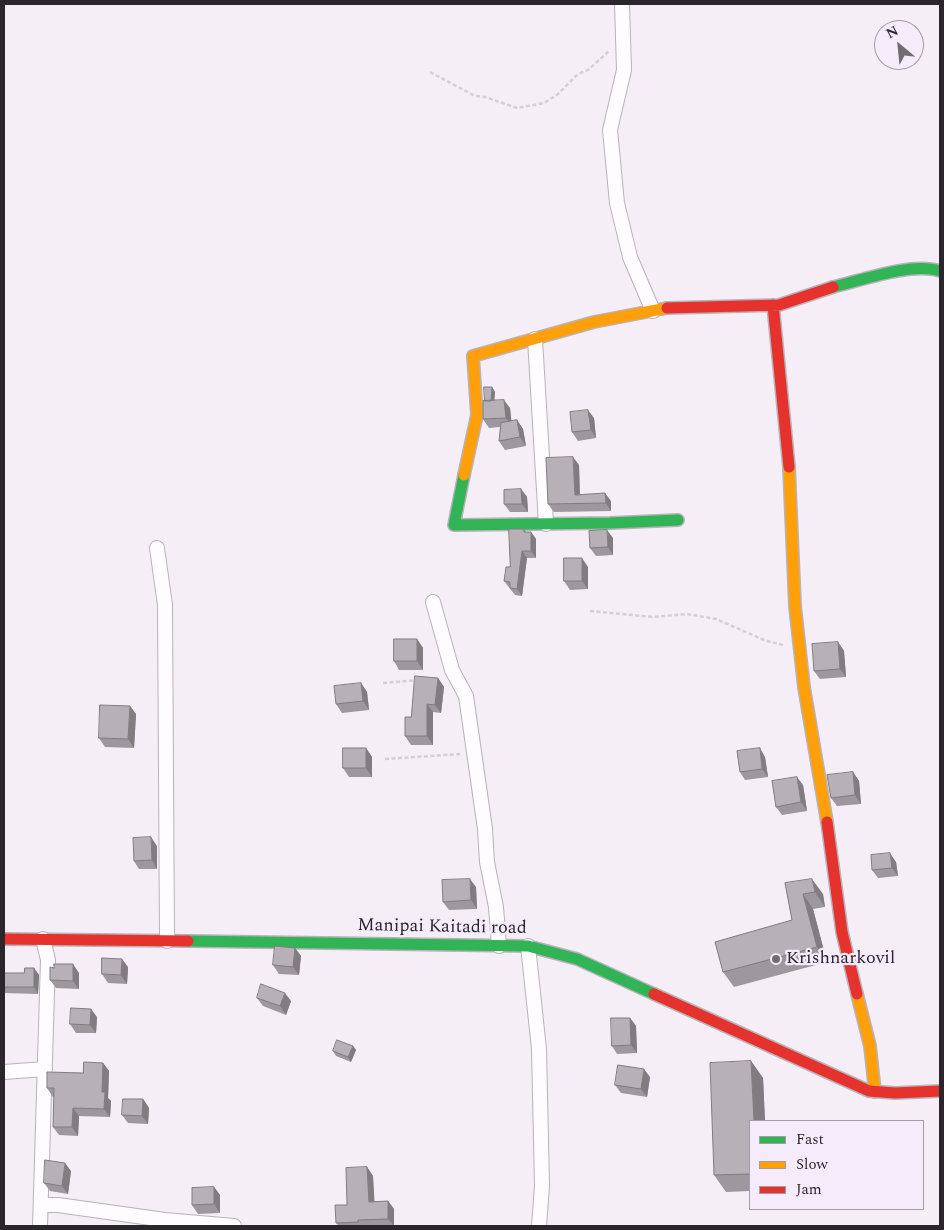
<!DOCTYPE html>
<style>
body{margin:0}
#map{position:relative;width:944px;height:1230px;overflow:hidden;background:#f5eef6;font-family:Spectral,serif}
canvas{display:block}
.frame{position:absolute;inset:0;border:5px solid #2a262b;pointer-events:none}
.legend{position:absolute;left:749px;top:1120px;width:175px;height:90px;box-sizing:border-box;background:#f6ebfa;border:1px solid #a49ca7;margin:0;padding:6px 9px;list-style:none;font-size:15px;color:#2a262b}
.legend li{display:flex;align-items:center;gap:10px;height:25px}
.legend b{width:25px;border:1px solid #a49ca7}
.north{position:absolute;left:874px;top:20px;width:50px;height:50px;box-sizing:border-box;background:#f6ebfa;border:1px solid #a49ca7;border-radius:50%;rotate:332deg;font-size:14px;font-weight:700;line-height:20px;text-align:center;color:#2a262b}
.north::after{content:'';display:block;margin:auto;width:18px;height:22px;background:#716c72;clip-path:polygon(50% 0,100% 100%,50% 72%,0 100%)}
</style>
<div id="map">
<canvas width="944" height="1230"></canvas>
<div class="frame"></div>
<ul class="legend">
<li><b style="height:6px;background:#30b455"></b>Fast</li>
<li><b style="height:6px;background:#ff9f0a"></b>Slow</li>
<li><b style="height:6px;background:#e5322d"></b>Jam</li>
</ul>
<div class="north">N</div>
</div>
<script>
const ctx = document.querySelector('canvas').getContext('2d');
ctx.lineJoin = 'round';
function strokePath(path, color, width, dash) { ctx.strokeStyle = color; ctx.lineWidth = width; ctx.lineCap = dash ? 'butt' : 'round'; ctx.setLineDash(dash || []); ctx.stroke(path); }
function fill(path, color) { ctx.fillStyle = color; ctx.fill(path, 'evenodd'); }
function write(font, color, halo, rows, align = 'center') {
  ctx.font = font + ' Spectral,serif'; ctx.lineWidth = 4.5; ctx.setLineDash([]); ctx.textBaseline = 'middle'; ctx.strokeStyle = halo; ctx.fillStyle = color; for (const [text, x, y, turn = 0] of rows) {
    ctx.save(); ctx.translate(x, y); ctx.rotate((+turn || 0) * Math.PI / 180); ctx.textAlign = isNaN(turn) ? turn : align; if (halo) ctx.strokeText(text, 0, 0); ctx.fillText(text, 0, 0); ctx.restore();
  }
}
const path = new Path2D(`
 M430 72 475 96 485 97 517 108 544 103 558 94 578 74 588 70 609 51
 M590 611 653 617 687 614 716 619 764 640 783 645
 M383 683 418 680
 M385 759 460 754`);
const street = new Path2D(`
 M622 4 624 70 610 130 617 203 630 257 653 311
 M535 339 546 524
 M157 548 165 605 167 941
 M433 602 452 670 466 696 485 829 487 862 496 907 499 946
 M528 946 539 1049 542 1186 539 1226
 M4 1072 45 1069
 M42 1205H58L165 1220 234 1226
 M40 1226 48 960 43 939`);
const fast = new Path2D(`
 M833 287C863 280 911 262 940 271
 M464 475 454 525 610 523 678 520
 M188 941 528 946 577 959 654 994`);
const slow = new Path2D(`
 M789 467 795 606 804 687 827 822
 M464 475 477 415 473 356 594 322 667 308
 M857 994 870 1046 875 1092`);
const jam = new Path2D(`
 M773 305 789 467
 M667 308 779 305 833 287
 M827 822 842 932 857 994
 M4 939 188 941
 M654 994 869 1091 895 1093 940 1091`);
const wall = new Path2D(`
 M492 387 495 392 494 400 510 408 511 421 517 420 523 429 526 446 505 450 499 441 500 427 489 428 483 419 485 401Z
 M594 418 596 438 578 441 572 432Z
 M579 465 580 495 611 501V511L554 512 548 504Z
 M521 489 527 497 528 512H510L504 504Z
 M524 529 526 532H531L536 539V558H527L522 596 515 595 504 581Z
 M613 538V555L596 556 590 548Z
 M588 567V589L570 590 564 581Z
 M417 639 423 648V670H399L394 661Z
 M838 642 844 651 846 677 820 679 814 671Z
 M438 678 444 687 441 713 433 712V745H411L405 736 411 717Z
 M361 683 367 692 369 710 342 713 336 704Z
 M130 706 136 714 134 748 105 747 99 738Z
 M366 748 372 757V777H349L343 768Z
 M765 757 768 777 745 780 740 772Z
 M853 772 859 781 861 804 837 806 831 798Z
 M803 785 807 811 782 815 776 807Z
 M157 846V869H139L134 861Z
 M896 862 898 876 878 878 872 870Z
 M785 883 823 894 825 907 813 909 827 962 734 987 723 972 792 920Z
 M476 887 477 909 449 910 443 902Z
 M295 948 301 956 299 975 279 974 273 965Z
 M128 967 127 984 108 983 102 974Z
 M34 968 39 975 38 994 4 993V973H24Z
 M79 973V989L56 988 50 980Z
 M257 998 291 1001 286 1015 263 1006Z
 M97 1017 96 1033H76L70 1024Z
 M630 1018 636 1026 637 1053 617 1054 612 1046Z
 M353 1046 356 1050 351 1062 336 1056 333 1051Z
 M751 1061 763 1078 765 1121H750V1191L726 1192 714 1175Z
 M103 1063 109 1071 108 1098 111 1101 110 1117 79 1116 78 1136 59 1135 53 1127 54 1097H53L47 1088 83 1073Z
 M650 1077 647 1097 621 1093 615 1085Z
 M143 1099 149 1108 148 1124 128 1123 122 1115Z
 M367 1167 373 1176 374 1202 388 1201 394 1209V1226H339L336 1223 347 1205Z
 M71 1171 68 1194 50 1191 44 1183Z
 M214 1187 220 1195V1213L198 1214 192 1205Z`);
const shadedWall = new Path2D(`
 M492 387 495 392 494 405 491 401Z
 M504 400 510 408 512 426 506 418Z
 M588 410 594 418 596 438 591 430Z
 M517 420 523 429 526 446 520 437Z
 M573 457 579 465 580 503 575 495Z
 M521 489 527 497 528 512 522 504Z
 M605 493 611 501V511L606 503Z
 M607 530 613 538V555L608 547Z
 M531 532 536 539V558L531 551Z
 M522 551 527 558 522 596 517 589Z
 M582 558 588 567V589L582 581Z
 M417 639 423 648V670L417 661Z
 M838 642 844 651 846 677 840 669Z
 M438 678 444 687 441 713 435 705Z
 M361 683 367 692 369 710 363 701Z
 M427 704 433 712V745L427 736Z
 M130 706 136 714 134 748 128 739Z
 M366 748 372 757V777L366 768Z
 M760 748 765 757 768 777 762 769Z
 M853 772 859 781 861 804 855 795Z
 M797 777 803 785 807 811 801 802Z
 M151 837 157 846V869L152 860Z
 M890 853 896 862 898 876 892 868Z
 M470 879 476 887 477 909 471 900Z
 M812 879 823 894 825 907 815 892Z
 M803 894 813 909 827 962 817 947Z
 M295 948 301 956 299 975 293 967Z
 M122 959 128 967 127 984 121 975Z
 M73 964 79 973V989L73 981Z
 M34 968 39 975 38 994 34 987Z
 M285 993 291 1001 286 1015 280 1006Z
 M91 1009 97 1017 96 1033 90 1025Z
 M630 1018 636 1026 637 1053 631 1045Z
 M353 1046 356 1050 351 1062 348 1057Z
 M751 1061 763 1078 765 1121H754Z
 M103 1063 109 1071 108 1098 111 1101 110 1117 104 1109 102 1092Z
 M644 1069 650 1077 647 1097 641 1089Z
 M143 1099 149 1108 148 1124 142 1116Z
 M73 1108 79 1116 78 1136 72 1127Z
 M65 1163 71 1171 68 1194 62 1186Z
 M367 1167 373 1176 375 1210 369 1202Z
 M214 1187 220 1195V1213L214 1204Z
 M388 1201 394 1209V1226L388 1219Z`);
const building = new Path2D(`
 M484 387H492L491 401H485Z
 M504 400 506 418 483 419V401Z
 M588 410 591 430 572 432 570 412Z
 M517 420 520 437 499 441 501 423Z
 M573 457 575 495 605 493 606 503 548 504 546 458Z
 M521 489 522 504H504V490Z
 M509 529H524V532H531V551H522L517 589 510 588V582L504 581 506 567H510Z
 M607 530 608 547 590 548 589 531Z
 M564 558H582V581H564Z
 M394 639H417V661H394Z
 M838 642 840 669 814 671 812 644Z
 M415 676 438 678 435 705 427 704V736H405V717H411Z
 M361 683 363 701 336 704 334 686Z
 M100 705 130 706 128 739 99 738Z
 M343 748H366V768H343Z
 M760 748 762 769 740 772 737 751Z
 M853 772 855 795 831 798 827 775Z
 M797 777 801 802 776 807 772 781Z
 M151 837 152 860 134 861 133 838Z
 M890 853 892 868 872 870 871 855Z
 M470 879 471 900 443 902 442 880Z
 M812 879 815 892 803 894 817 947 723 972 715 942 792 920 785 883Z
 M275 946 295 948 293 967 273 965Z
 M102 958 122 959 121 975 102 974Z
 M54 964H73V981L50 980V967L54 968Z
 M25 968H34V987H4V973H24Z
 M261 984 285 993 280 1006 257 998Z
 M71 1008 91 1009 90 1025 70 1024Z
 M611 1018H630L631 1045 612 1046Z
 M337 1040 353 1046 348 1057 333 1051Z
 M751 1061 754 1121H750V1174L714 1175 710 1063Z
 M84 1062 103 1063 102 1092H105L104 1109 73 1108 72 1127H53L54 1088H47V1072L83 1073Z
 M618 1065 644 1069 641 1089 615 1085Z
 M123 1099H143L142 1116 122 1115Z
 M45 1160 65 1163 62 1186 44 1183Z
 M367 1167 369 1202 388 1201V1219L358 1220V1222L336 1223 335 1205H347L346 1168Z
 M214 1187V1204L192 1205V1188Z`);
const markers = [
 [776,959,5,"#716c72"]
];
const streetNames = [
 ["Manipai Kaitadi road",442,928,1]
];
const poiNames = [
 ["Krishnarkovil",786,959]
];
strokePath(street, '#b7b3b9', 16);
strokePath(fast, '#b7b3b9', 14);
strokePath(slow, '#b7b3b9', 14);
strokePath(jam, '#b7b3b9', 14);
strokePath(path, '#d2d0d2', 2.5, [4, 2.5]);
strokePath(street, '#fefcfe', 14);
strokePath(fast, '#30b455', 11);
strokePath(slow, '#ff9f0a', 11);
strokePath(jam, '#e5322d', 11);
fill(wall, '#9d989d');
fill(shadedWall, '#807c80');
fill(building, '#b7b1b7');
strokePath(building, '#807c80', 1);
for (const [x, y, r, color] of markers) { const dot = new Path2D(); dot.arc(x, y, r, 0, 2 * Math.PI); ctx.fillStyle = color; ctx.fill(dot); strokePath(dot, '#f6ebfa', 2); }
write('18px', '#2a262b', '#f6ebfa', streetNames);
write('18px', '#2a262b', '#f6ebfa', poiNames, 'left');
</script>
